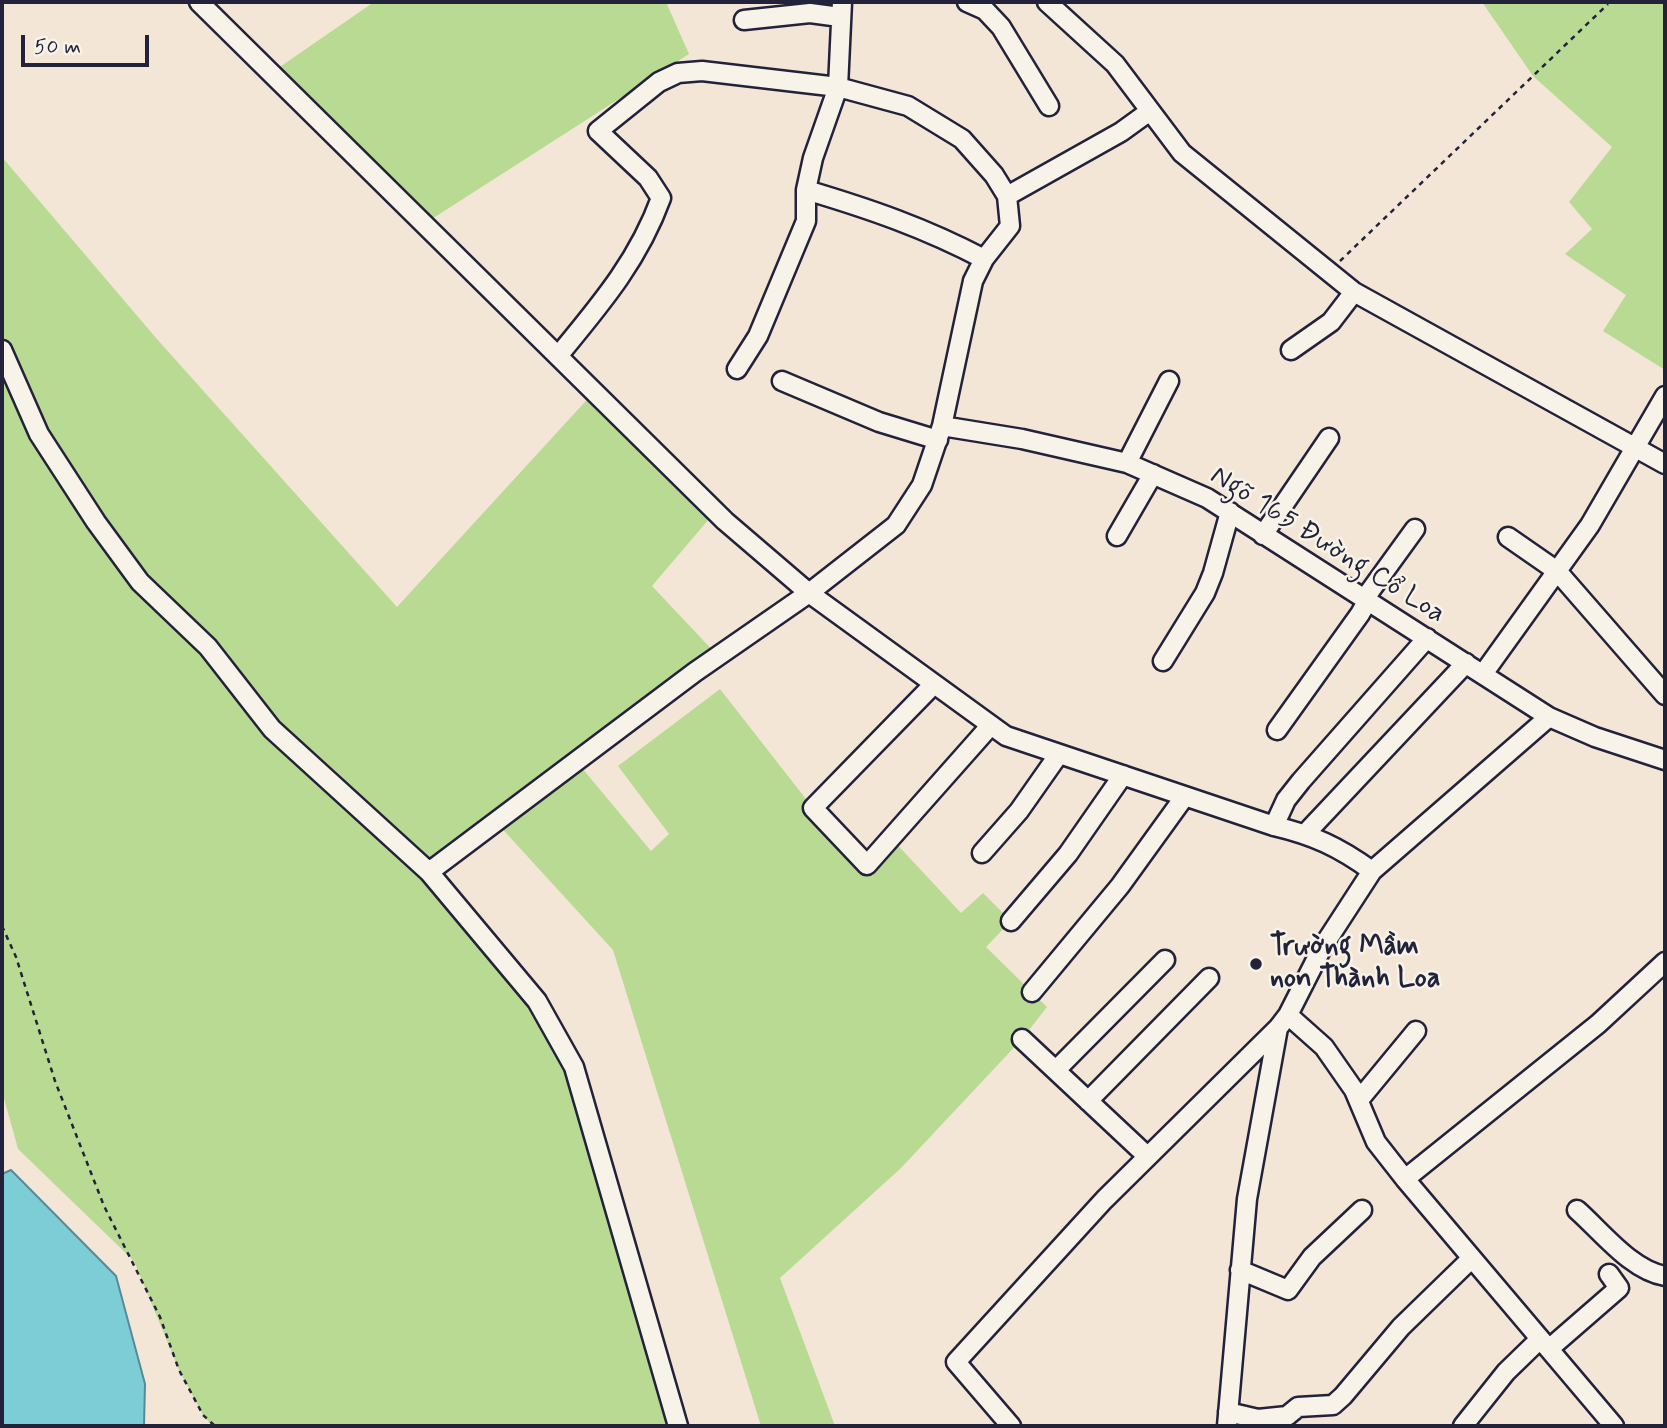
<!DOCTYPE html>
<meta charset="utf-8">
<style>
body{margin:0}
#map{position:relative;width:1667px;height:1428px;overflow:hidden;background:#f3e6d7;font-family:Mynerve,sans-serif}
canvas{display:block}
.frame{position:absolute;inset:0;border:4px solid #22223b;pointer-events:none}
.scale{position:absolute;left:21px;top:35px;width:128px;height:32px;box-sizing:border-box;border:4px solid #22223b;border-top:0;padding-left:9px;font-size:21px;line-height:24px;white-space:nowrap;color:#22223b;-webkit-text-stroke:5px #f7f3e8;paint-order:stroke}
</style>
<div id="map">
<canvas width="1667" height="1428"></canvas>
<div class="frame"></div>
<div class="scale">50 m</div>
</div>
<script>
const ctx = document.querySelector('canvas').getContext('2d');
ctx.lineJoin = 'round';
function fill(path, color) { ctx.fillStyle = color; ctx.fill(path, 'evenodd'); }
function strokePath(path, color, width, dash) { ctx.strokeStyle = color; ctx.lineWidth = width; ctx.lineCap = dash ? 'butt' : 'round'; ctx.setLineDash(dash || []); ctx.stroke(path); }
function write(font, color, halo, rows, align = 'center') {
  ctx.font = font + ' Mynerve,sans-serif'; ctx.lineWidth = 5; ctx.setLineDash([]); ctx.textBaseline = 'middle'; ctx.strokeStyle = halo; ctx.fillStyle = color; for (const [text, x, y, turn = 0] of rows) {
    ctx.save(); ctx.translate(x, y); ctx.rotate((+turn || 0) * Math.PI / 180); ctx.textAlign = isNaN(turn) ? turn : align; if (halo) ctx.strokeText(text, 0, 0); ctx.fillText(text, 0, 0); ctx.restore();
  }
}
const green = new Path2D(`
 M374 2H666L689 54 424 224 271 73Z
 M1482 2H1665V370L1603 331 1626 295 1565 254 1592 229 1569 202 1612 147 1533 76Z
 M2 157 156 338 397 607 594 392 715 512 652 586 718 656 577 762 651 851 669 834 618 766 720 689 813 808 867 865 891 838 961 913 983 893 1011 921 986 947 1047 1007 1022 1039 901 1168 780 1278 835 1426H761L613 950 496 822 429 872 483 935 574 1067 678 1426H212L203 1415 179 1370 134 1261 18 1149 2 1091Z`);
const water = new Path2D(`
 M11 1170 116 1276 145 1384 144 1426H2V1174Z`);
const path = new Path2D(`
 M1340 261 1608 4
 M2 926 16 957 55 1081 104 1206 160 1317 179 1370 203 1415 215 1426`);
const street = new Path2D(`
 M199 2 725 521 809 593 1006 736 1274 826C1313 835 1339 847 1372 871
 M967 2 985 10 1001 27 1049 106
 M1047 2 1115 64 1182 153 1354 292 1665 464
 M744 20 810 13 840 17
 M806 190C870 209 925 228 984 259
 M1007 196 1121 132 1150 111
 M2 350 39 434 96 522 140 582 208 647 272 729 429 872 537 1001 574 1067 678 1426
 M1291 350 1331 322 1354 292
 M737 369 758 336 806 221V190L813 158 838 87 842 2
 M782 381 879 422 938 440
 M942 426 1022 439 1127 463 1207 498 1549 717 1595 737 1665 760
 M1127 463 1169 381
 M1263 535 1329 438
 M1117 536 1153 474
 M1508 537 1557 571 1665 695
 M1365 598 1415 529
 M1163 661 1205 593 1213 573 1230 512
 M1483 674 1590 525 1665 396
 M934 684 813 808 867 865 991 725
 M1277 730 1360 614 1368 600
 M1274 826 1286 800 1301 781 1427 638
 M1306 833 1466 663
 M982 853 1019 811 1059 754
 M429 872 695 672 809 593 896 525 922 485 942 426 973 281 984 259 1010 226 1007 196 994 175 962 139 908 106 838 87 702 71 678 73 659 82 598 131 648 178 661 198C638 261 600 305 558 356
 M1011 921 1068 854 1123 775
 M1032 992 1120 886 1185 796
 M1288 1015 1324 1047 1354 1090 1376 1142 1405 1179 1614 1426
 M1022 1039 1147 1156
 M1056 1070 1165 960
 M1359 1100 1416 1031
 M1088 1101 1209 978
 M1405 1179 1598 1024 1665 962
 M1577 1210C1602 1232 1631 1270 1665 1276
 M1240 1270 1288 1290 1312 1257 1362 1210
 M1550 1348 1619 1288 1609 1274
 M1228 1412 1258 1419 1287 1416 1298 1407 1333 1405 1343 1396 1401 1327 1472 1258
 M1011 1426 956 1362 1104 1200 1278 1028 1288 1015 1322 948 1372 871 1549 717
 M1227 1426 1247 1199 1278 1028
 M1463 1426 1506 1372 1540 1339`);
const markers = [
 [1256,964,7,"#22223b"]
];
const streetNames = [
 ["Ngõ 165 Đường Cổ Loa",1327,546,32]
];
const poiNames = [
 ["Trường Mầm",1270,948],
 ["non Thành Loa",1270,980]
];
fill(green, '#b9da93');
fill(water, '#7ccdd6');
strokePath(water, '#588998', 2);
strokePath(street, '#22223b', 23);
strokePath(path, '#22223b', 2.5, [5, 5]);
strokePath(street, '#f7f3e8', 18);
for (const [x, y, r, color] of markers) { const dot = new Path2D(); dot.arc(x, y, r, 0, 2 * Math.PI); ctx.fillStyle = color; ctx.fill(dot); strokePath(dot, '#f7f3e8', 2.5); }
write('28px', '#22223b', '#f7f3e8', streetNames);
write('bold 28px', '#22223b', '#f7f3e8', poiNames, 'left');
</script>
